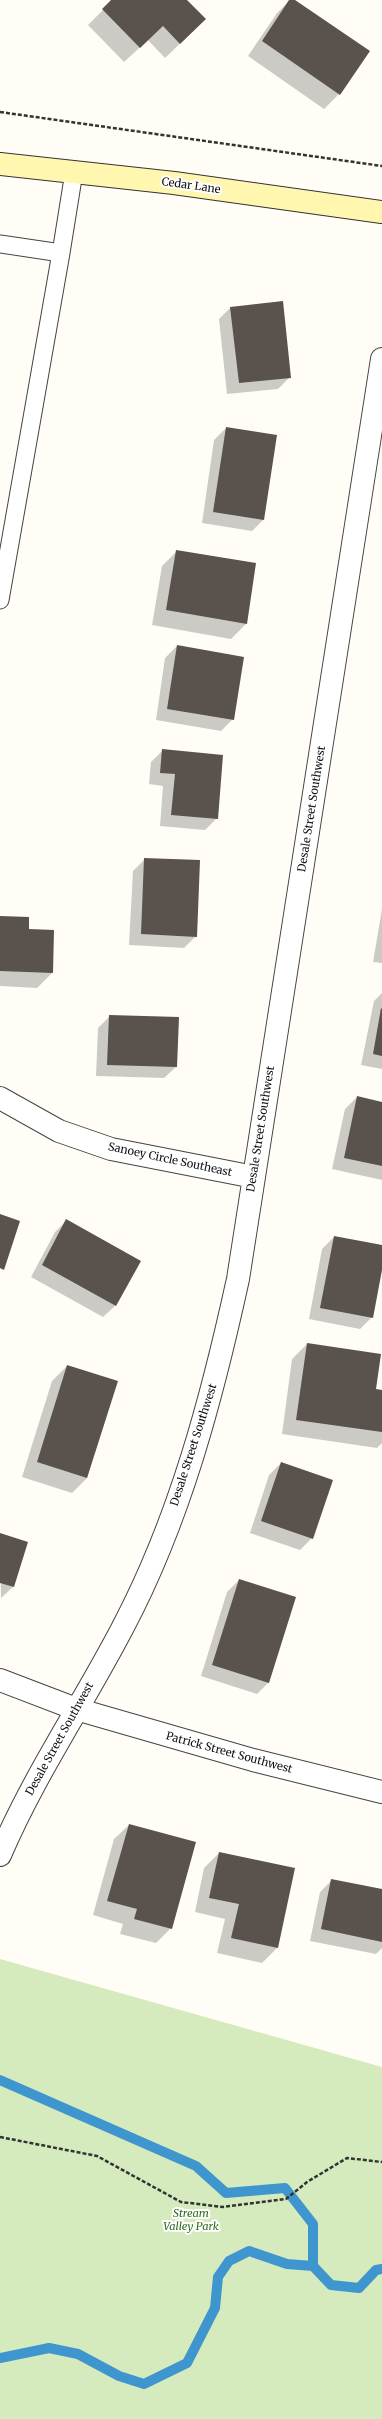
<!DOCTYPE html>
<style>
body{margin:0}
canvas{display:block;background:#fffdf5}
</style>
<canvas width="382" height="2419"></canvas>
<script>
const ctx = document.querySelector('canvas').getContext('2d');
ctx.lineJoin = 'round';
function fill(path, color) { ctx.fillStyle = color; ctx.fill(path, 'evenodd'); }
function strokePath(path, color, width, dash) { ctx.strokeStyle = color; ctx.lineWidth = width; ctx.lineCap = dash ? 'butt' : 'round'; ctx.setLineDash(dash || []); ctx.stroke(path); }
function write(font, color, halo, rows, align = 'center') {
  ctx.font = font + ' Merriweather,serif'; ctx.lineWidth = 4; ctx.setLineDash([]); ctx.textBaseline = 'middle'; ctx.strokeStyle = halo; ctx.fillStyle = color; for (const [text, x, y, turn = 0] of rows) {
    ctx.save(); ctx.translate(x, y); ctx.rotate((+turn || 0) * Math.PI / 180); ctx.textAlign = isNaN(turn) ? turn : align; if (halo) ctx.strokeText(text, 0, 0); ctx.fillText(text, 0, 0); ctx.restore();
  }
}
const green = new Path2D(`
 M0 1959 382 2067V2419H0Z`);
const shadow = new Path2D(`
 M113 0H186L190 34 165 58 148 40 124 62 88 25Z
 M290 0H294L339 94 324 109 248 56 277 13Z
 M231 307 290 377 278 389 227 394 219 319Z
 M226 428 264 519 252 531 202 523 214 440Z
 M177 551 246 624 231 639 152 625 162 566Z
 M177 646 233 719 221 731 156 720 165 658Z
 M163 750 217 818 205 830 160 826 163 786 149 784 151 762Z
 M145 859 196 936 184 948 129 945 133 871Z
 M382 909V963L373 962Z
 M0 917 28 930 52 973 37 988 0 986Z
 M382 993V1069L361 1065 374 1001Z
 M110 1016 176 1067 164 1078 96 1076 98 1028Z
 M357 1097 382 1103V1180L332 1169 345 1109Z
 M66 1221 115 1306 103 1317 31 1277 55 1232Z
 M334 1237 382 1246V1265L372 1317 360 1329 309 1319 322 1249Z
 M307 1344 375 1390 382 1391V1443L377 1448 282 1434 292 1359Z
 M67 1366 117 1382 87 1478 72 1493 22 1477 52 1381Z
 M281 1463 312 1538 300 1550 250 1533 269 1475Z
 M0 1534 27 1543 13 1587 1 1598Z
 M239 1580 269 1682 257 1694 201 1676 227 1592Z
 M129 1825 171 1928 156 1943 120 1934 123 1924 93 1915 114 1839Z
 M219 1853 277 1948 262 1963 217 1953 225 1919 195 1912 204 1868Z
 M332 1880 382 1890V1948L376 1954 310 1941 320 1892Z`);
const stream = new Path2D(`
 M0 2080 196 2166 226 2193 285 2188 313 2224V2266
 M0 2358 49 2348 78 2354 119 2376 144 2384 187 2363 215 2308 218 2277 229 2261 249 2251 287 2264 313 2266 331 2285 359 2288 376 2270 382 2269`);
const building = new Path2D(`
 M111 0H187L206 19 180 44 163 26 140 48 102 9Z
 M289 0H295L370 51 340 95 262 41Z
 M283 301 291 378 239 383 230 307Z
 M226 427 277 435 264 520 213 512Z
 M176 550 256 563 247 624 166 610Z
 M177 645 244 657 234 720 167 709Z
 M162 749 223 755 218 819 171 815 175 774 160 773Z
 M144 858 200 860 197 937 141 934Z
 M0 916 29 917V929L54 930 53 973 0 971Z
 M381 1008 382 1009V1056L373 1054Z
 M109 1015 179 1017 177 1067 107 1065Z
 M357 1096 382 1102V1166L344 1158Z
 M0 1214 20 1221 4 1270 0 1268Z
 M66 1219 141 1261 116 1306 42 1265Z
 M334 1236 382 1245V1270L373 1318 320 1308Z
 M307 1343 381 1354 376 1389 382 1390V1432L296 1420Z
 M67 1365 118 1381 87 1478 37 1462Z
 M281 1462 333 1480 313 1539 261 1521Z
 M0 1533 28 1542 14 1587 0 1583Z
 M239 1579 296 1597 269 1683 212 1665Z
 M129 1824 196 1842 172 1929 134 1919 137 1909 107 1901Z
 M219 1852 295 1868 278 1948 231 1938 239 1904 209 1898Z
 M331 1879 382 1889V1942L321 1929Z`);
const path = new Path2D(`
 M0 112 382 166
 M0 2137 97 2156 181 2202 223 2207 286 2199 307 2182 347 2158 382 2162`);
const service = new Path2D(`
 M0 244 61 253 0 600
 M61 253 74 172`);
const minor = new Path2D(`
 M0 1098 59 1131 111 1149 254 1177
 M0 1680 76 1709 253 1760 382 1792
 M0 1855C34 1775 83 1704 123 1627 180 1519 212 1398 238 1279L382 359`);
const secondary = new Path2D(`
 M0 164 174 183 382 212`);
const streetNames = [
 ["Cedar Lane",191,186,8],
 ["Desale Street Southwest",312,809,-81],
 ["Desale Street Southwest",261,1129,-81],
 ["Sanoey Circle Southeast",170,1160,12],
 ["Desale Street Southwest",194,1445,-72],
 ["Desale Street Southwest",60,1739,-61],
 ["Patrick Street Southwest",229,1753,15]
];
const parkNames = [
 ["Stream",191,2214],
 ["Valley Park",191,2227]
];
fill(green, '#d5ebbd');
fill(shadow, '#0003');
strokePath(stream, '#3f96cf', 10);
fill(building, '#5a524d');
strokePath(service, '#444', 19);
strokePath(minor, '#444', 24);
strokePath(secondary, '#333', 24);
strokePath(path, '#333', 2.5, [4, 2]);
strokePath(service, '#fff', 17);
strokePath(minor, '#fff', 22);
strokePath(secondary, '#fff6b0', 22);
write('11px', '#111', '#fff', streetNames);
write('italic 11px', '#2f6b1f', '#fff', parkNames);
</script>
